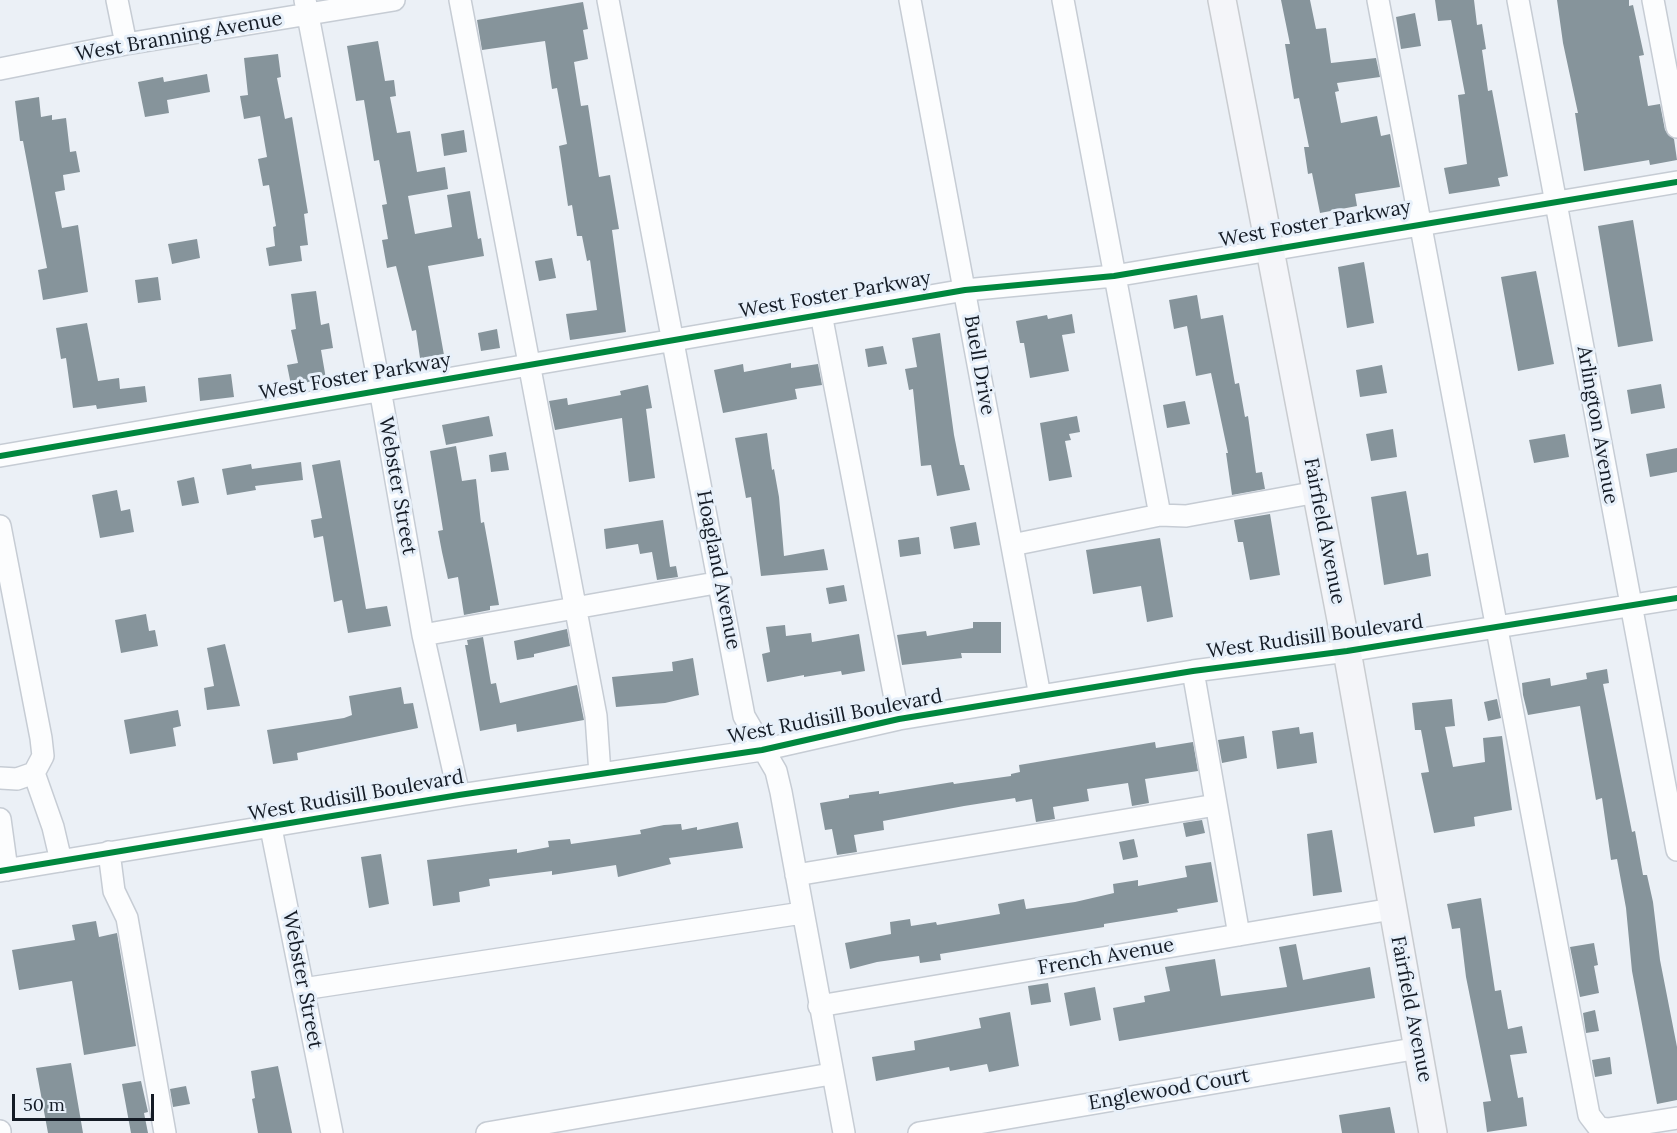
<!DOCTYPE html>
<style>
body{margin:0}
#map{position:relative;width:1677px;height:1133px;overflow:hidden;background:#ebf0f6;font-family:Lora,serif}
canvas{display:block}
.scale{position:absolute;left:12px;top:1094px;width:142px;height:27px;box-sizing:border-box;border:3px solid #141b25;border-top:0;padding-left:8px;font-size:18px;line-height:21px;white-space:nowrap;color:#141b25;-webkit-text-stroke:4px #e7f0fa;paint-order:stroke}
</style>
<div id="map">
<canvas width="1677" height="1133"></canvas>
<div class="scale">50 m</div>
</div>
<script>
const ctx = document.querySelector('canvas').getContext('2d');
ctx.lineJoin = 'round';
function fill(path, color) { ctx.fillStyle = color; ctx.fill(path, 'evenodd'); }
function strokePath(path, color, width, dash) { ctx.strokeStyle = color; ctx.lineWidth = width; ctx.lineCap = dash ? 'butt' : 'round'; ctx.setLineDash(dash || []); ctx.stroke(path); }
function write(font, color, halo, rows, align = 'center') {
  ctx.font = font + ' Lora,serif'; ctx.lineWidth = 6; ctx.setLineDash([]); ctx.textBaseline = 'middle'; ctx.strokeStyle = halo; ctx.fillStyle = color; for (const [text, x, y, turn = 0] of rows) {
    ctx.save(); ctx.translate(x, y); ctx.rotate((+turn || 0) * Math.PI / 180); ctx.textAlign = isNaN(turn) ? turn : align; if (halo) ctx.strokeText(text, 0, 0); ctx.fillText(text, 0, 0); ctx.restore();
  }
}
const building = new Path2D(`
 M1281 0H1310L1316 29 1326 28 1331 63 1376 58 1380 77 1337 83 1339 91 1335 92 1341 123 1377 116 1381 136 1390 134 1400 187 1355 194 1357 206 1320 213 1312 173 1308 174 1304 147H1309L1299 98 1294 99 1285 44H1290Z
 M1435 0H1474L1477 25 1482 24 1486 49 1482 50 1488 91 1492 90 1508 176 1498 178 1500 186 1449 194 1444 168 1467 164 1458 95 1465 94 1451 20 1438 21Z
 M1557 0H1629V6L1633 5 1644 55 1639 56 1648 106 1660 104 1665 130 1674 139 1677 160 1650 165 1649 160 1584 171 1575 113H1578L1563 43Z
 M583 2 588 29 583 30 588 59 574 62 581 106 588 105 599 177 610 175 619 229 612 230 626 332 570 340 566 314 597 310 590 260 587 261 582 236H577L572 205 568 206 559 146 567 144 557 88 552 89 545 41 482 50 477 20Z
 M1415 13 1421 46 1401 49 1396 17Z
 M378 41 385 81 394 80 396 96 390 97 397 133 410 131 417 172 445 167 448 189 408 196 415 234 452 227 447 195 470 191 478 239 481 238 484 256 428 266 444 355 420 358 416 330 412 331 396 266 387 268 382 240 388 239 382 205 387 204 379 160 374 161 364 100 356 101 347 46Z
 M278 54 281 77 277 78 285 119 292 117 308 213 304 214 308 245 300 246 302 261 269 266 266 248 275 246 273 227 276 226 269 185 263 186 258 159 267 157 260 116 244 119 240 96 248 95 244 58Z
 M207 74 210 92 167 100 169 113 145 117 138 82 163 77 164 82Z
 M39 97 41 117 52 115V120L66 118 70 152 76 151 80 172 63 175 65 190 55 192 62 228 78 225 88 292 43 300 38 270 47 268 23 141H20L15 101Z
 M464 130 467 152 444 156 441 134Z
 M1633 220 1653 341 1618 347 1598 226Z
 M197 239 200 258 172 264 168 244Z
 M552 258 556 278 539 281 535 261Z
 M1364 262 1374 323 1347 328 1338 267Z
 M1536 271 1554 364 1518 371 1501 277Z
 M158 277 161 300 138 303 135 280Z
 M316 291 321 325 329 323 333 348 321 350 326 379 291 385 287 365 298 363 291 330 296 329 291 294Z
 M1197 295 1201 319 1223 315 1235 384 1239 383 1245 417 1248 416 1256 473 1262 472 1265 489 1232 495 1226 453H1228L1211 373 1196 376 1187 326 1174 329 1169 300Z
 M1072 314 1075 333 1062 335 1069 371 1030 378 1024 343H1020L1016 321 1047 315 1048 319Z
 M87 323 98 381 119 378 120 389 145 386 147 402 97 409 96 405 73 408 66 358 61 359 56 328Z
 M497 329 500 348 481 351 478 333Z
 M940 333 954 435 960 465H964L970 490 937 496 931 465 921 466 913 389 909 390 905 369 917 367 912 338Z
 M883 346 887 364 868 367 865 349Z
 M791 363V368L818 364 822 385 795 389 797 399 723 413 714 370 743 364 744 372Z
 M1382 365 1387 393 1360 397 1356 370Z
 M231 374 234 397 200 401 198 378Z
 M1661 384 1665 408 1631 414 1627 390Z
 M648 385 652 408 646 409 655 478 629 482 622 418 555 430 549 401 567 398 568 405 621 395 620 391Z
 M1185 401 1190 424 1167 428 1163 405Z
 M489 416 493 436 446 445 442 425Z
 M1077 416 1080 432 1069 434 1071 440 1065 441 1072 477 1049 481 1040 423Z
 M1393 429 1397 457 1371 461 1366 434Z
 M767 433 772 470 774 469 779 497 784 556 824 549 828 570 761 576 751 497 746 498 735 438Z
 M1565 434 1569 457 1534 463 1529 440Z
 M456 446 462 481 476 479 481 523 484 522 499 605 490 606V610L464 615 458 577 448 579 442 552 438 531 443 530 430 451Z
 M1677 448V472L1650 477 1646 454Z
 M506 452 509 470 491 472 489 455Z
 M340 460 366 609 387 606 391 626 348 633 342 600 334 602 323 536 314 538 311 520 322 518 312 465Z
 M301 462 303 480 255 486 256 490 227 495 222 469 251 464 252 469Z
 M194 477 199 503 182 506 177 481Z
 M117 490 121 511 130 509 134 532 100 538 92 495Z
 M1406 491 1417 555 1428 553 1431 576 1384 585 1371 497Z
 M1270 514 1280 575 1250 580 1243 542H1238L1234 520Z
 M663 520 670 567 676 566 678 577 657 580 652 552 640 554 638 544 606 549 604 529Z
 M976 522 980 545 954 549 950 527Z
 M919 537 921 554 900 557 898 540Z
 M1160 538 1173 617 1147 622 1141 586 1093 594 1086 550Z
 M844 585 847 601 829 604 826 588Z
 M146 614 149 631 155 630 158 646 121 653 115 620Z
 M973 622H1001V653H961L962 658 902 665 897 635 926 631 927 636 973 628Z
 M785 625 786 636 811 633 812 642 859 634 865 671 842 675 841 671 804 677V675L767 682 762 654 770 652 766 627Z
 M567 629 570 646 534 654V657L517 660 514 641Z
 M483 637 491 684 496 683 500 703 577 685 584 720 517 732 516 724 480 731 465 645H468L467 640Z
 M225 644 240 706 207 710 204 688 214 686 207 648Z
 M693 658 699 695 665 703 616 707 612 677 673 671 672 662Z
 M1607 669 1609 683 1603 684 1632 832 1635 831 1643 875H1647L1653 902 1660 960 1677 1047V1100L1657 1104 1632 971 1626 908 1617 859 1611 860 1602 798 1596 800 1580 706 1528 715 1523 695 1522 683 1550 678 1551 686 1587 679 1586 673Z
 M401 687 404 704 413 703 418 728 297 753 298 760 273 764 267 730 344 718 352 715 349 696Z
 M1452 699 1455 726 1445 727 1453 767 1485 762 1483 738 1502 736 1512 810 1474 817 1475 826 1434 833 1421 773 1429 772 1421 730H1415L1412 703Z
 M1497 699 1501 718 1488 721 1484 702Z
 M178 710 181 726 173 728 176 746 130 754 124 720Z
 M1299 727 1300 734 1313 732 1317 763 1277 769 1272 731Z
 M1244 736 1247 758 1222 763 1218 740Z
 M1155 742 1156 748 1193 742 1198 771 1145 779 1149 803 1132 806 1128 783 1087 789 1089 801 1053 807 1055 819 1036 822 1032 799 1016 802 1015 798 964 806 883 821 884 830 854 835 857 852 837 855 832 829 825 830 820 803 849 798V795L879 791V794L953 782 954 784 1011 776V774L1020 772 1019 765Z
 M1202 820 1205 833 1186 837 1183 823Z
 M738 822 743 848 669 858 671 864 618 877 616 865 552 875V871L489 879 490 886 459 892 460 902 433 906 427 860 517 849V853L549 847 548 841 570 839 571 844 641 834 640 830 664 825 681 824 682 830 697 827V830Z
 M1332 830 1342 892 1313 896 1307 834Z
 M1134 839 1138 857 1123 860 1119 842Z
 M381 854 389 904 369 908 361 857Z
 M1211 862 1218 902 1177 909 1178 912 1104 924V927L940 954 941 960 920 963 919 956 877 962 850 969 845 943 891 934 890 922 910 919 911 926 936 922 937 925 1000 914 998 904 1024 899 1026 909 1075 902 1114 893 1113 884 1138 880V886L1187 877 1185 866Z
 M1481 898 1495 991 1501 990 1508 1029 1522 1026 1527 1053 1510 1055 1518 1098 1523 1097 1527 1126 1487 1132 1483 1102 1491 1101 1466 977 1460 928 1452 929 1447 904Z
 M96 921 99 937 117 933 136 1046 84 1055 72 981 19 990 12 950 75 940 72 925Z
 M1594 943 1598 965 1594 966 1599 993 1580 997 1570 947Z
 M1296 944 1303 980 1370 967 1375 998 1119 1041 1113 1008 1145 1002 1144 996 1170 991 1165 967 1215 959 1221 996 1287 987 1279 947Z
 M1048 983 1051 1002 1031 1005 1028 986Z
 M1095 987 1101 1020 1070 1026 1064 993Z
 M1595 1010 1599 1031 1586 1033 1583 1013Z
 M1010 1012 1019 1066 989 1072 987 1064 950 1071 949 1067 876 1081 872 1057 915 1050 914 1041 981 1028 979 1018Z
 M1610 1057 1612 1074 1595 1077 1592 1060Z
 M71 1063 83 1133H48L36 1068Z
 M278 1066 292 1133H258L252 1099 255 1098 251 1071Z
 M141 1081 148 1112 144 1113 148 1133H131L122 1084Z
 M186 1086 190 1104 173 1107 170 1089Z
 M1390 1107 1395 1133H1342L1339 1115Z`);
const minor = new Path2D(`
 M117 0 126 44
 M305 0 380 389 423 635 459 795
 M460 0 596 716 600 774
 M608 0 744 716 776 771 781 792 844 1133
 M910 0 1040 696
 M1063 0 1160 515
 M1378 0 1589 1115 1599 1128 1608 1129 1677 1118
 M1518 0 1677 850
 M1653 0 1677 127
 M0 69 126 44 394 0
 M821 314 899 719
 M0 456 965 290 1114 276 1677 182
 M0 526 41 738 43 756 34 773 53 827 61 861
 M1012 545 1160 515 1186 516 1317 492
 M423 635 721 582
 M1193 671 1239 935
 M0 778 17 779 34 773
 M0 819 7 870
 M271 828 332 1133
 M109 852 114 891 127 918 165 1133
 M0 871 459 795 762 750 899 719 1040 696 1193 671 1347 651 1677 598
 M796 875 1216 805
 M303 989 802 913
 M819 1006 1392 909
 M0 1131V1133
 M487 1133 831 1074
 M919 1133 1419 1048`);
const major = new Path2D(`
 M1222 0 1347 651 1433 1133`);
const cycleway = new Path2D(`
 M0 456 965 290 1114 276 1677 182
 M0 871 459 795 762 750 899 719 1040 696 1193 671 1347 651 1677 598`);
const streetNames = [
 ["West Branning Avenue",179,37,-10],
 ["West Foster Parkway",1315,224,-10],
 ["West Foster Parkway",835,295,-10],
 ["Buell Drive",979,365,80],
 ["West Foster Parkway",355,377,-10],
 ["Arlington Avenue",1597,425,80],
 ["Webster Street",397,486,80],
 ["Fairfield Avenue",1324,531,79],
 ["Hoagland Avenue",718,570,79],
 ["West Rudisill Boulevard",1315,637,-8],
 ["West Rudisill Boulevard",835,717,-11],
 ["West Rudisill Boulevard",356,796,-10],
 ["French Avenue",1106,957,-10],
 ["Webster Street",302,980,79],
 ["Fairfield Avenue",1411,1009,79],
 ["Englewood Court",1169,1090,-10]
];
fill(building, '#86949b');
strokePath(minor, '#c6ccd4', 24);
strokePath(major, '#c9ccd0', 30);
strokePath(minor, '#fcfdfe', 21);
strokePath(major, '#f4f5f9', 27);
strokePath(cycleway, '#00873e', 6);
write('20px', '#141b25', '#e7f0fa', streetNames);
</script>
